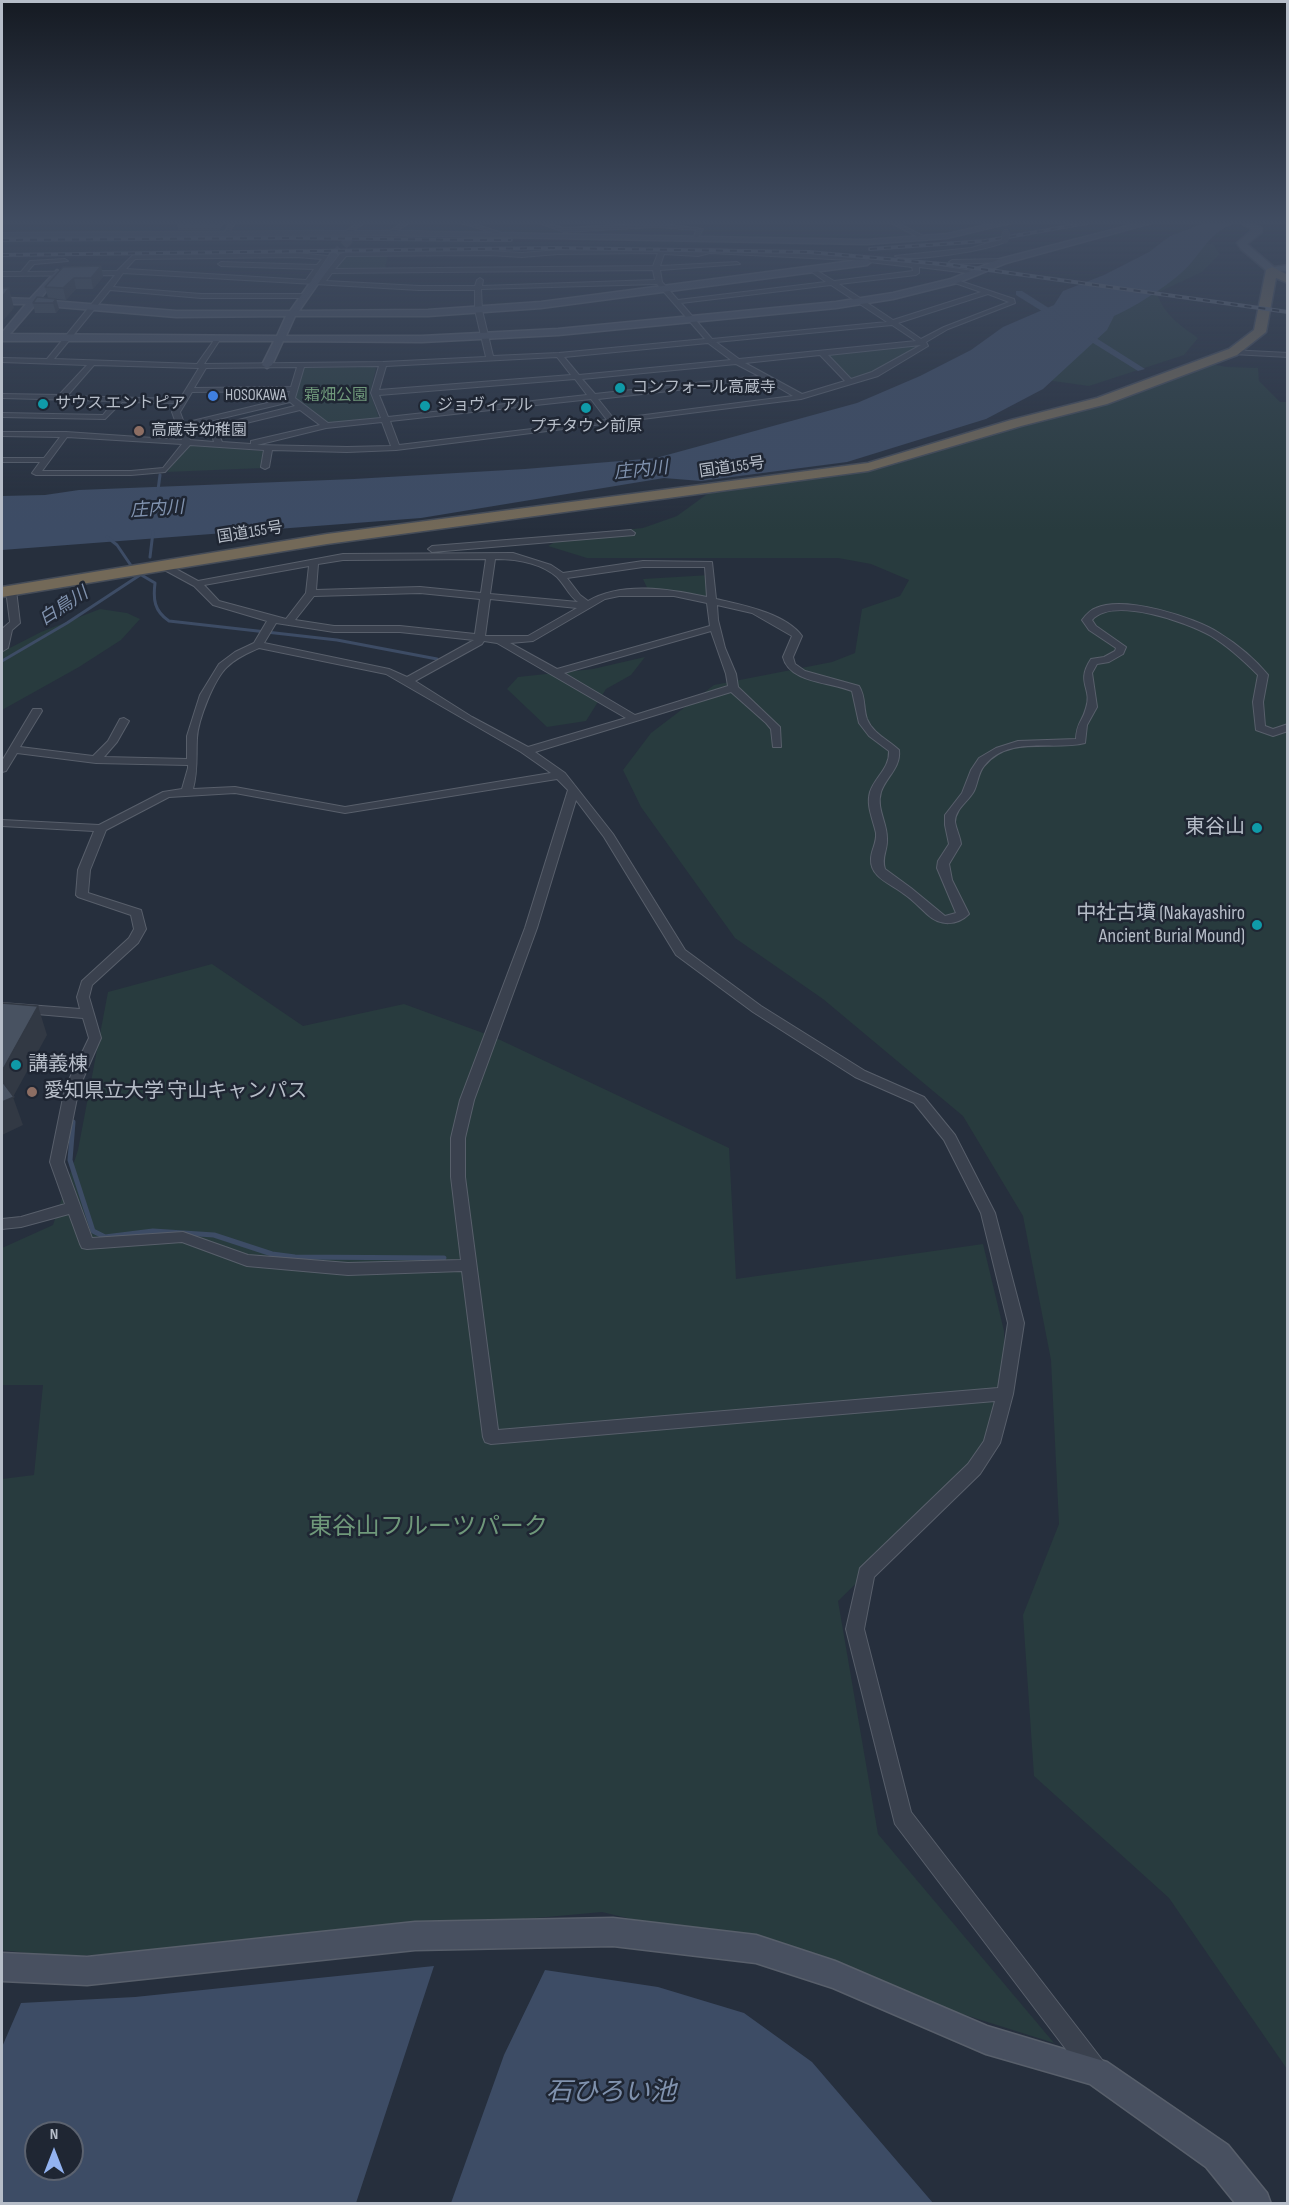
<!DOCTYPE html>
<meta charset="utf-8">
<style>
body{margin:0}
#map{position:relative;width:1289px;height:2205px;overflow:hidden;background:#262f3d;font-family:"Sofia Sans Condensed",sans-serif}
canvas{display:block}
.frame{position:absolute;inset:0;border:3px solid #b6bdc8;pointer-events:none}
.north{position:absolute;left:24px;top:2121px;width:60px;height:60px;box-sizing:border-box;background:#1f2633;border:2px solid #5b626f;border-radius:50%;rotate:0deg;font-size:16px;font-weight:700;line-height:24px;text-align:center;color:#b6bdc8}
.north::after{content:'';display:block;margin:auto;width:21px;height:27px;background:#93b3f1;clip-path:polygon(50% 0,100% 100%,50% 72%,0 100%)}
</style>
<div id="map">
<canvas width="1289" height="2205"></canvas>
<div class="frame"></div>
<div class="north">N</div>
</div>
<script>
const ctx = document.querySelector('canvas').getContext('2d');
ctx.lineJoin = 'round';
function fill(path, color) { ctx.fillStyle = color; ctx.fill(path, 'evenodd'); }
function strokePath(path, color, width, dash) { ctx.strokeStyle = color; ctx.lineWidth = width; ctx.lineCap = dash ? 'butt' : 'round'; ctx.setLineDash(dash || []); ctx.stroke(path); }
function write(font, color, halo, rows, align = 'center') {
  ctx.font = font + ' "Sofia Sans Condensed","Noto Sans JP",sans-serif'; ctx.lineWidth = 5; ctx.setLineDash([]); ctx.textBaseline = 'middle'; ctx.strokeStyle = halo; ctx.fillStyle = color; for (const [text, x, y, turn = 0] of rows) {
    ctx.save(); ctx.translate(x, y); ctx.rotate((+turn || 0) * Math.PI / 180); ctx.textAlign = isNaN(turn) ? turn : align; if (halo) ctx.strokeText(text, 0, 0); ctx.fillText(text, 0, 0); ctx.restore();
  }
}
const green = new Path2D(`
 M1193 243 1213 244 1220 254 1202 272 1157 293C1164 315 1180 325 1198 338L1184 355 1089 386 1039 379Z
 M344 256H388L385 268 382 269H335Z
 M918 345 920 346C900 357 873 379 850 378L827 355Z
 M1211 364 1227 367 1258 368 1259 381 1280 402H1287V2069L1169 1898 1034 1776 1023 1615 1059 1524 1051 1360 1023 1216 963 1116 823 999 735 938 641 807 623 770 651 733 714 685 832 662 855 653 862 609 900 596 909 580 871 564 838 558H587L548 546 565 536 643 528 677 516 710 492 734 485 859 472 889 466 1004 430 1119 400Z
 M373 367 376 368 370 393 379 418 377 419 327 424 294 399 304 368Z
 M193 445 262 451 265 452 262 468 167 472 188 446Z
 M710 575 711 601 649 592 643 579Z
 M100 609 127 613 140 619 121 640 79 667 2 710V652L41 632Z
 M645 657 631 675 606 689 586 721 547 727 507 689 518 677 593 669Z
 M212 964 303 1026 404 1004 494 1037 729 1148 736 1279 983 1244 1004 1331 1005 1394 974 1469 838 1601 878 1834 1054 2043 756 1949 602 1912 216 1947 59 1957 2 1950V1479L34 1475 43 1385H2V1248L53 1225 78 1150 108 992Z`);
const water = new Path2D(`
 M1204 223H1236C1213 231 1206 245 1191 263 1176 281 1137 306 1114 316L1107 330 1043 389 986 419 847 462 701 481 664 478 421 518 2 550V496L45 495 79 490 354 479 525 469 656 458 857 403 920 376 971 350 1003 327 1054 305 1063 291 1104 275 1149 252 1170 236Z
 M434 1966 356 2203H2V2047L21 2003 135 1997ZM36 2133H72V2169H36Z
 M545 1970 658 1987 744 2013 812 2062 933 2203H451L504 2055Z`);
const streamFar1 = new Path2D(`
 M158 490 160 475
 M107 537 117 545 132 567
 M150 557 153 532
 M2 661 67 623 140 575 138 573 155 583C153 599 154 611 169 621L337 640 437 659`);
const stream = new Path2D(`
 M73 1122 70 1160 93 1231 105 1237 153 1231 214 1235 272 1254 295 1257 444 1258`);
const canal = new Path2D(`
 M1016 291H1022L1145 369 1138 371 1016 295Z`);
const secondaryTunnel = new Path2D(`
 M334 255 358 231`);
const street = new Path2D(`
 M229 223H235L227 236 224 234Z
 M357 223H364L349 234H345V232Z
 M402 223H409L392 234H388V232Z
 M461 223H470L500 232 497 234Z
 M539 223H547L564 228 657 223 703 229 697 239 694 237 696 230 657 227 564 232Z
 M891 223H898L929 239 924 240Z
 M1005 238 1007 241C991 250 910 263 895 256L971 248Z
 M662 249 698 252 710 249 852 256 915 262 979 272 976 274 919 267V273L916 275 839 284 893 320 981 292 952 282 954 279 1014 299 1015 303 948 329 926 342 928 346 878 376 801 399 396 450 347 452 272 450 269 467 265 469 261 467 264 450 190 445 165 472 131 475H36L32 473 40 462H2V458H44L60 437 2 436V432H66L182 440 172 412 178 403 122 402 105 419 2 417V413L103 415 114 401 2 398V394L59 395 87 365 2 362V358L47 359 115 275 2 276V272H21L30 261 65 259 68 261 34 264 27 272 117 271 133 255 297 253 328 256 312 280H320L340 254 346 252 489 251 522 253 558 250ZM658 253 653 266 335 269 346 256 489 255 522 257 558 254ZM710 253 852 260 912 267 913 271 834 281 811 267 809 270 826 282 678 300 662 282 660 270 740 264 737 262 660 266 664 254 698 256ZM297 257 322 259 317 265 221 262 218 264 221 266 314 269 306 280 126 269 135 259ZM653 270 655 280 482 286 483 280 480 278 477 280 475 286H419L326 281 332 273ZM123 273 419 290H475V310L486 357 383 362 204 364 221 338 217 336 197 364 54 359 110 290 201 298H304L307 296 304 294H201L113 287ZM657 284 705 339 559 353 493 356 482 310 481 289ZM831 285 887 322 712 339 681 303ZM988 294 1009 302 944 327 921 339 898 323ZM892 325 916 341 739 359 716 342ZM708 343 731 360 579 375 564 357ZM921 345 872 372 851 379 828 355ZM820 355 845 381 802 394 745 363ZM557 357 571 375 379 390 386 366ZM736 364 759 376 595 394 582 379ZM94 365 198 368H199L180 399 67 396ZM379 366 371 393 381 418 328 423 295 398 304 367ZM297 367 291 387 194 388 206 368ZM575 379 587 395 388 417 379 395ZM766 380 793 396 614 419 598 399ZM290 391 288 398 184 423 180 412 192 392ZM591 399 607 420 399 445 390 421ZM290 402 295 406 210 427 214 442 190 440 185 427ZM300 410 320 425 251 441V444L222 442 217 430ZM382 422 391 446 347 447 257 445 326 428ZM67 437 182 444 163 468 131 471H42Z
 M1003 259 1005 262 952 264 949 262 952 260Z
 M1230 350 1288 353V357L1233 354H1230Z
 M631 530 635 533 634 535 432 552 428 549 432 546Z
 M513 553 551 565 563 573 643 561 712 562 716 599C742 605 785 613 802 636L793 657 795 664 805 671 859 686C866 697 863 708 867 719 873 734 889 740 899 750 901 768 886 777 881 792 876 808 887 822 887 838 888 850 881 857 885 869L911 888 945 916 956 913 937 868 938 861 949 844 945 825V815L962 793 971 770 979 758 996 748 1018 741 1076 739C1077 721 1082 723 1086 708 1093 688 1075 683 1091 659L1104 657 1115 651 1116 648 1089 630 1082 620C1086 615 1090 610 1096 608 1124 595 1194 617 1219 633 1237 644 1255 659 1268 675L1263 702 1265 726 1273 729 1288 724V731L1273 736 1256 730 1253 702 1258 675C1244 661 1229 647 1211 636 1187 622 1113 596 1092 620L1096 626 1126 647 1123 654 1109 662 1097 664 1092 673 1097 707 1087 725 1085 743C1052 751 1009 735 984 766 978 773 978 783 974 791 968 802 955 809 955 822 956 829 960 836 961 844L949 864 952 880 969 914C957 926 940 926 928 915 920 908 913 900 904 894 892 884 870 878 871 859 871 850 877 843 876 833 873 819 866 806 870 792 875 777 890 768 889 751L869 736 859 723 852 691C831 682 789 683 783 657L792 636 752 613 717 605 718 620 725 648 736 674 738 687 780 727 781 747H773L771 729 766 723 731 692 535 752 565 773 613 834 685 950 761 1006 865 1071 924 1097 955 1135 995 1213 1024 1323 1013 1394 1000 1443 980 1474 874 1577 864 1629 911 1812 1103 2061 1106 2069 1103 2077 1095 2080 1087 2077 895 1824 846 1629 860 1568 968 1464 984 1441 995 1401 491 1444 485 1442 483 1437 462 1271 348 1275 247 1266 182 1242 87 1249 82 1248 80 1244 69 1214 21 1227 2 1229V1219L21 1217 65 1204 50 1162 65 1088 89 1038 83 1018 2 1011V1003L80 1009 77 997 82 981 129 938 134 929 131 915 78 897 76 895 78 870 94 831 2 826V820L99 825 163 792 182 789 188 768V765L96 763 17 753 6 771 2 772V761L33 709H41L42 711 20 747 93 756 108 741 120 719 124 718 129 721 117 742 104 757 187 759V736L200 695 219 664 235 652 254 643 267 621 213 605 194 586 159 567V563H165L198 581 343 554ZM486 559 481 593 420 587 316 590 318 564 343 560ZM495 559C516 559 541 563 557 577 565 585 569 596 578 602L490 594ZM309 566 306 593 286 619 219 601 204 585ZM643 567H705L707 597C670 589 622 581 588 601L580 595 567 578ZM420 593 480 599 475 634 400 626H334L295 620 314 596ZM619 596H674L707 603 710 626 557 669 510 643 533 641 605 599ZM490 599 577 608 528 636H485ZM276 623 334 632H400L474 640 407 677 389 669 264 643ZM711 631 726 674 728 686 635 715 564 673ZM484 641 497 643 626 718 528 747 472 717 415 681 482 644ZM259 648 386 674 521 752 551 773 345 807 235 787 193 789C198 770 196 757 197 738 198 720 214 679 227 667 236 658 248 653 259 648ZM557 779 568 790 525 928 460 1100 451 1138V1177L461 1260 348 1263 248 1255 183 1232 92 1238 64 1162 79 1088 101 1038 89 997 92 985 138 943 146 929 141 910 88 893 90 870 106 830 169 797 235 793 345 813ZM576 800 604 837 676 955 753 1012 855 1077 914 1103 944 1140 981 1213 1008 1323 998 1388 498 1430 465 1177V1138L474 1100 537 928Z
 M11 587 16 590 20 623 12 630 8 648 3 651 2 629 10 622 6 590Z`);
const secondary = new Path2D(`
 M996 223H1010L947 238 867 244 390 235 2 237V233L390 231 867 240 947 234Z
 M1139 223H1151L1006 263 957 283 893 299 836 308 558 335 422 342 283 341 272 365 267 368 262 365 274 341H2V333L26 304H2V298L30 299 57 270 61 273 39 300 176 311H290L331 253 334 252 338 255 299 311 428 310 541 302 867 259 871 262 867 265 541 308 428 316H295L286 336H422L558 329 836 302 893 293 951 279 1000 259ZM35 305 176 317 286 316 277 336 10 334Z
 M613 1918 756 1935 835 1961 987 2026 1107 2062 1228 2145 1267 2193 1271 2204H1236L1206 2167 1090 2084 986 2054 833 1988 756 1963 613 1946 415 1950 87 1985 2 1981V1953L87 1957 415 1922Z`);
const primary = new Path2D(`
 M1241 223H1252L1262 228V232L1247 244 1248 245 1274 267 1288 265V271L1268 272 1241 249 1237 243 1252 230Z`);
const highway = new Path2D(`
 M1272 267 1288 275V283L1276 278 1266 332 1237 355 1107 404 1021 426 868 471 327 544 2 597V587L327 534 868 463 1011 420 1097 398 1229 349 1254 330 1266 270Z`);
const rail = new Path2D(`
 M2 240 287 238 474 240
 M466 240H511
 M870 249 985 241 1087 223
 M2 255 554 248 809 252 953 265 1288 312`);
const streetBridge = new Path2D(`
 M1005 240 1006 232`);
const wall = new Path2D(`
 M177 223H223L220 230H178Z
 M101 266 103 277 93 289H76L66 300 56 299 59 309 56 313H35L33 303 48 298 45 287Z`);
const shadedWall = new Path2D(`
 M219 223H223L220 230Z
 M101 266 103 277 93 289 91 278Z
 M74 278 76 289 66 300 63 288Z
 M9 288 14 308 2 322V297Z
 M56 299 59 309 56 313 53 303Z
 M38 1006 47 1035 13 1097 23 1125 2 1135V1071Z`);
const building = new Path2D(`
 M101 266 91 278H74L63 288 45 287 63 267Z
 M2 288H9L2 297Z
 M37 297 56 299 53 303H33Z
 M2 1003 38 1006 2 1071Z
 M2 1081 14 1097 2 1102Z`);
const markers = [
 [620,388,6,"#0f9aa8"],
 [213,396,6,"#3f7fe0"],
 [43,404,6,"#0f9aa8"],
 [425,406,6,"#0f9aa8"],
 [586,408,6,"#0f9aa8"],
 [139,431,6,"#8d6e63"],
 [1257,828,6,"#0f9aa8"],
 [1257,925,6,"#0f9aa8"],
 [16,1065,6,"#0f9aa8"],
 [32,1092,6,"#8d6e63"]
];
const farPoinames = [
 ["コンフォール高蔵寺",632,388],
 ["HOSOKAWA",225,396],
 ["サウス エントピア",55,404],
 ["ジョヴィアル",437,406],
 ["プチタウン前原",586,427,"center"],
 ["高蔵寺幼稚園",151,431]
];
const farParknames = [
 ["霜畑公園",336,396]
];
const farStreetnames = [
 ["国道155号",732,468,-8],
 ["国道155号",250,533,-9]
];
const farWaternames = [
 ["庄内川",641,471,-6],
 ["庄内川",157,510,-4],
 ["白鳥川",64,607,-33]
];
const poiNames = [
 ["東谷山",1245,828],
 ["中社古墳 (Nakayashiro",1245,914],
 ["Ancient Burial Mound)",1245,937],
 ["講義棟",28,1065,"left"],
 ["愛知県立大学 守山キャンパス",44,1092,"left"]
];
const nearParknames = [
 ["東谷山フルーツパーク",428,1528]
];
const nearWaternames = [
 ["石ひろい池",611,2093]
];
fill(green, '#283b3e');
fill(water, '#3d4c65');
strokePath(streamFar1, '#3d4c65', 3);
strokePath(stream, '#3d4c65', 5);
fill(canal, '#3d4c65');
strokePath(secondaryTunnel, '#3c4452', 9, [9, 4.5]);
strokePath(street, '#585f6b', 2);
strokePath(secondary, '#585f6b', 3);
strokePath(primary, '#434a57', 3);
strokePath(highway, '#454c58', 3);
fill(street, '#3a414e');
fill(secondary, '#485060');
fill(primary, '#58606d');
fill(highway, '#736958');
strokePath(rail, '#5c6574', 4);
strokePath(rail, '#1f2633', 2, [7]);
strokePath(streetBridge, '#585f6b', 8, []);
strokePath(streetBridge, '#3a414e', 7);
fill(wall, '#3e4753');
fill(shadedWall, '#323944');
fill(building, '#485261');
strokePath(building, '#323944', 1.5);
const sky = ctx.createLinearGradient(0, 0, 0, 531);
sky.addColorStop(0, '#151a22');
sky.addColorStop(0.42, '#414d62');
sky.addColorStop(1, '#414d6200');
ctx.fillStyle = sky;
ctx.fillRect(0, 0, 1289, 531);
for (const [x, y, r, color] of markers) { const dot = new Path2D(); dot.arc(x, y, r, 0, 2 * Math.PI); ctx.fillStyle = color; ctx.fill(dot); strokePath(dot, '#1f2633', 2); }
write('16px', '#b6bdc8', '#1f2633', farPoinames, 'left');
write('16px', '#6f987a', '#1f2633', farParknames);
write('16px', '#b6bdc8', '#1f2633', farStreetnames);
write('italic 18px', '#8092ae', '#1f2633', farWaternames);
write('20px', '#b6bdc8', '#1f2633', poiNames, 'right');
write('24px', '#6f987a', '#1f2633', nearParknames);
write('italic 26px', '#8092ae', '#1f2633', nearWaternames);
</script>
